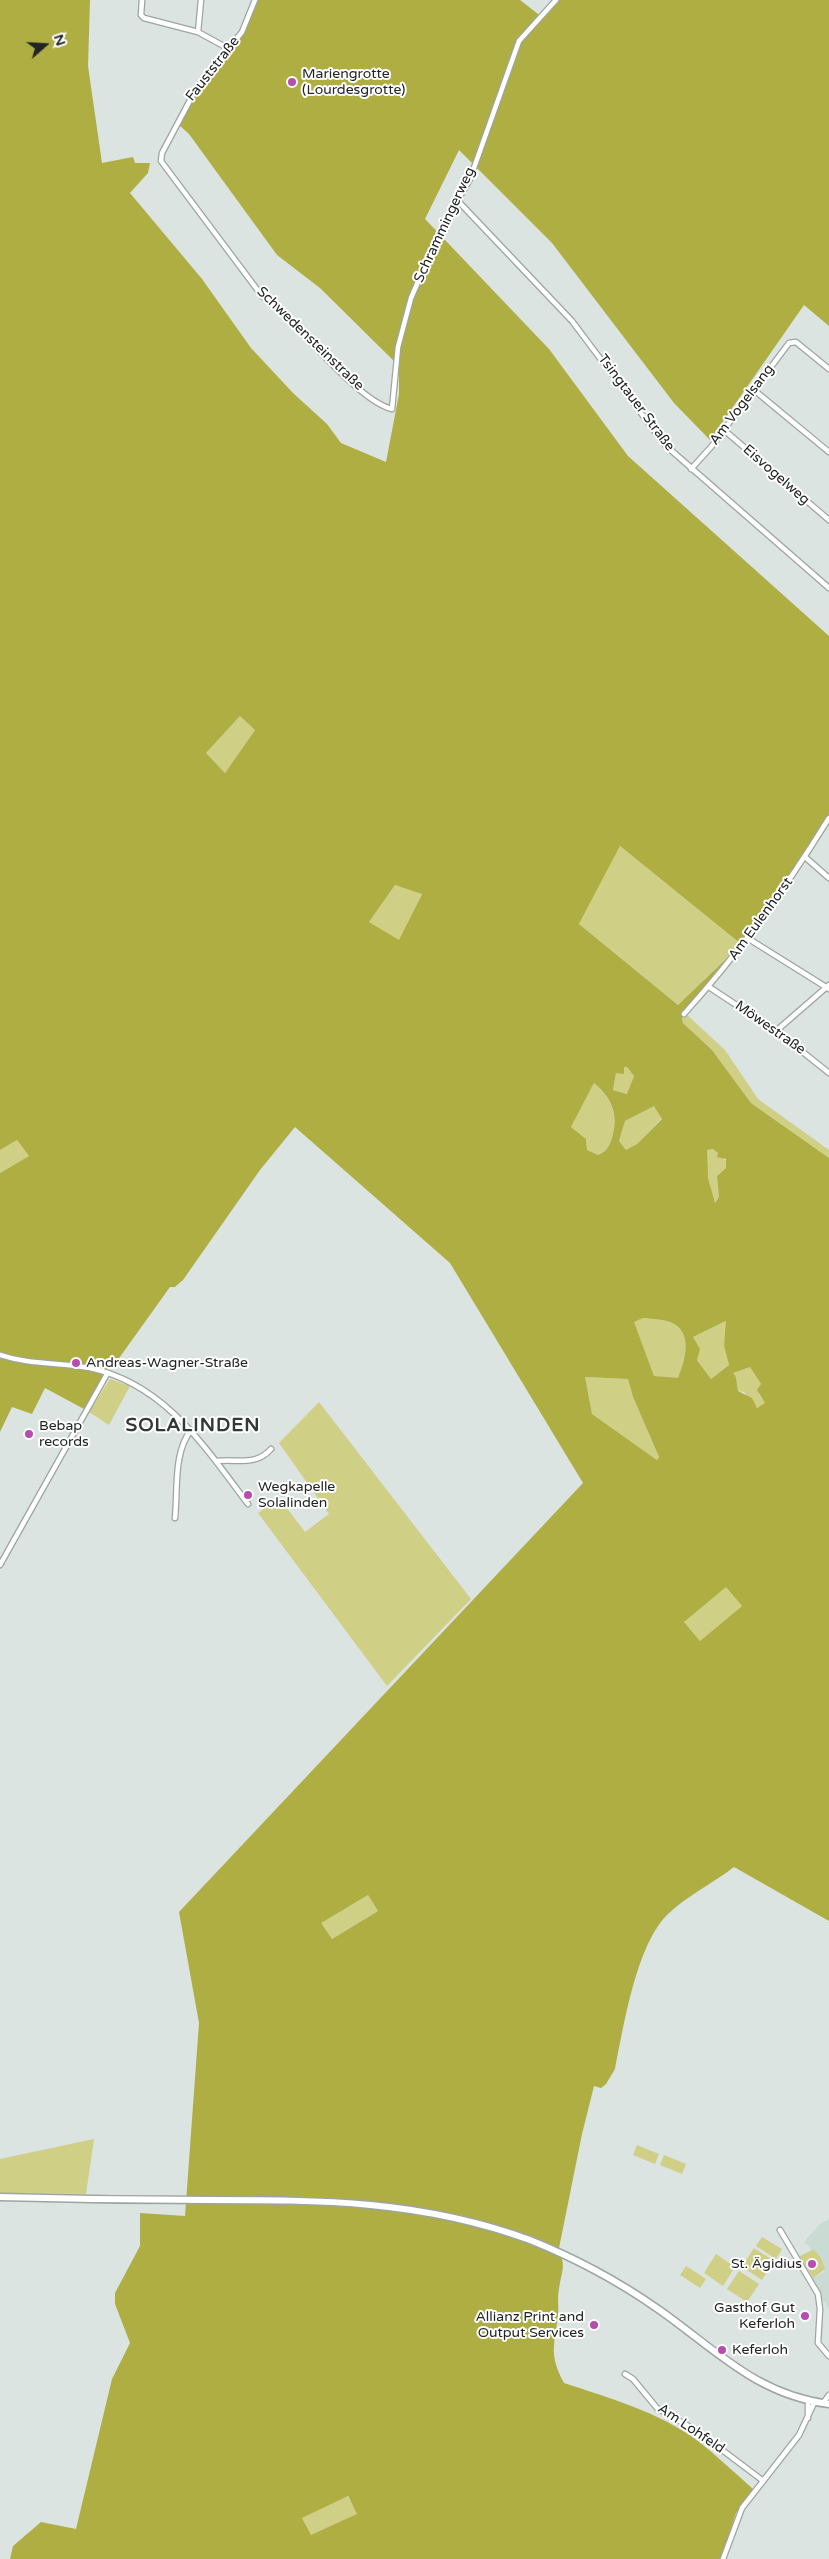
<!DOCTYPE html>
<meta charset="utf-8">
<style>
body{margin:0}
#map{position:relative;width:829px;height:2559px;overflow:hidden;background:#dbe4e0;font-family:"Varela Round",sans-serif}
canvas{display:block}
.north{position:absolute;left:20px;top:20px;width:50px;height:50px;-webkit-text-stroke:4px #fff;paint-order:stroke;rotate:71deg;font-size:14px;font-weight:700;line-height:20px;text-align:center;color:#222524}
.north::after{content:'';display:block;margin:auto;width:18px;height:22px;background:#222524;clip-path:polygon(50% 0,100% 100%,50% 72%,0 100%)}
</style>
<div id="map">
<canvas width="829" height="2559"></canvas>
<div class="north">N</div>
</div>
<script>
const ctx = document.querySelector('canvas').getContext('2d');
ctx.lineJoin = 'round';
function fill(path, color) { ctx.fillStyle = color; ctx.fill(path, 'evenodd'); }
function strokePath(path, color, width, dash) { ctx.strokeStyle = color; ctx.lineWidth = width; ctx.lineCap = dash ? 'butt' : 'round'; ctx.setLineDash(dash || []); ctx.stroke(path); }
function write(font, color, halo, rows, align = 'center') {
  ctx.font = font + ' "Varela Round",sans-serif'; ctx.lineWidth = 4; ctx.setLineDash([]); ctx.textBaseline = 'middle'; ctx.strokeStyle = halo; ctx.fillStyle = color; for (const [text, x, y, turn = 0] of rows) {
    ctx.save(); ctx.translate(x, y); ctx.rotate((+turn || 0) * Math.PI / 180); ctx.textAlign = isNaN(turn) ? turn : align; if (halo) ctx.strokeText(text, 0, 0); ctx.fillText(text, 0, 0); ctx.restore();
  }
}
const built = new Path2D(`
 M829 2219V2309L813 2284V2278L824 2272 821 2258 814 2249 811 2250 807 2244 804 2245 807 2238 821 2223Z`);
const green = new Path2D(`
 M240 716 255 730 225 773 206 753Z
 M620 846 741 944 678 1005 579 924Z
 M395 885 422 893 399 941 369 922Z
 M684 1012 725 1050 758 1099 829 1150V1158L751 1103 712 1050 683 1023 682 1018Z
 M624 1067H627L634 1076 628 1094 613 1090 616 1073Z
 M594 1083C611 1098 619 1115 612 1138 609 1147 606 1152 598 1155L587 1150 586 1139 571 1127Z
 M654 1105 662 1118 637 1144 626 1150 619 1141 625 1121Z
 M17 1140 29 1156 0 1173V1150Z
 M714 1149 727 1162 726 1168 717 1176 719 1197 715 1203 707 1178V1150Z
 M642 1318C651 1319 662 1319 670 1322 694 1331 685 1361 678 1379L654 1376 633 1321Z
 M727 1321 724 1346 729 1365 711 1379 697 1360 693 1337Z
 M750 1367 761 1384 759 1395 766 1403 757 1408 744 1392 738 1391 736 1377 732 1373Z
 M585 1377 628 1379 633 1397 659 1457 657 1460 592 1414Z
 M110 1379 130 1386 109 1425 89 1412Z
 M319 1402 471 1599 387 1686 258 1513 279 1498 305 1532 329 1514 279 1443Z
 M726 1586 742 1606 700 1641 684 1622Z
 M368 1895 378 1911 332 1939 320 1923Z
 M94 2139 86 2194 0 2193V2159Z
 M637 2145 659 2154 655 2164 633 2155Z
 M664 2155 686 2164 682 2174 660 2165Z
 M762 2237 782 2249 776 2259 756 2246Z
 M754 2248 774 2261 762 2280 742 2267Z
 M814 2249 821 2258 825 2269 813 2278 800 2256Z
 M716 2254 735 2267 723 2286 704 2273Z
 M686 2266 706 2279 700 2288 680 2275Z
 M739 2271 759 2284 747 2302 727 2289Z
 M347 2496 358 2514 311 2536 302 2518Z`);
const forest = new Path2D(`
 M0 0H90L88 66 102 163 133 157 135 163H150L148 173 130 193 202 279 251 348 293 393 327 424 341 443 386 462 399 394V366L320 288 277 255 189 134 179 125C197 89 229 61 247 26 251 18 254 8 257 0H520L542 17 559 0H829V326L804 305 710 440 674 403 552 243 459 150 425 219 549 349 628 456 829 636V814L802 858 741 944 620 846 579 924 678 1005 729 956 684 1012 682 1018 683 1023 712 1050 751 1103 829 1158V1921L734 1867C713 1883 687 1896 668 1914 636 1945 624 2025 615 2069L606 2084 601 2088 594 2086 582 2134 559 2248C566 2269 562 2269 559 2289 557 2298 559 2307 558 2316 554 2346 549 2355 564 2383 609 2398 659 2412 698 2441 717 2456 735 2473 753 2489L736 2513 721 2559H10L13 2546 41 2522 76 2529 112 2379 130 2343 115 2304V2293L140 2246V2213L185 2216 199 2023 179 1912 583 1483 450 1263 295 1127 260 1170 183 1280 175 1287H170L112 1368H107L84 1409 45 1388 32 1414 12 1407 0 1432V1173L29 1156 17 1140 0 1150ZM240 716 255 730 225 773 206 753ZM395 885 422 894 399 940 369 922ZM624 1067H627L634 1076 627 1094 613 1090 616 1073 624 1074ZM594 1083C612 1098 619 1115 612 1138 609 1147 606 1152 598 1155L587 1150 586 1139 571 1127ZM654 1106 662 1119 637 1144 626 1150 619 1141 625 1121ZM713 1149 718 1153 717 1157 726 1159V1168L717 1176 719 1197 715 1203 708 1178 707 1150ZM643 1318C651 1319 662 1319 670 1322 694 1331 685 1361 678 1378L654 1376 634 1322ZM726 1321 724 1346 729 1365 711 1379 697 1360 700 1349 693 1337ZM750 1367 761 1384 757 1390 765 1403 757 1408 752 1398 738 1391 736 1377 733 1373ZM585 1377 628 1379 633 1397 659 1457 657 1460 592 1414ZM726 1587 742 1606 700 1641 684 1622ZM368 1895 378 1911 332 1939 321 1923ZM348 2496 357 2514 311 2535 302 2518Z`);
const street = new Path2D(`
 M142 0 141 15 144 18 198 32 229 49
 M255 0 242 32 196 89 162 153 161 161 262 296C268 301 275 305 280 310 306 334 360 402 392 409L398 347 411 298 440 231 470 179 519 41 556 0
 M198 32 201 0
 M458 201 572 321 665 445 829 588
 M754 390 829 452
 M724 430 829 520
 M691 469 711 447 789 343 796 342 829 369
 M805 857 829 878
 M749 939 829 989
 M709 987 779 1033 829 1073
 M684 1014C739 953 786 888 829 818
 M776 1031 829 985
 M0 1355C30 1365 60 1362 90 1368 165 1384 205 1447 248 1504
 M217 1461C238 1459 256 1466 271 1449
 M175 1518C178 1490 173 1453 191 1430
 M0 1565 107 1374
 M780 2230 818 2294 820 2309 818 2343 829 2356
 M625 2374 633 2379 657 2408 697 2431 762 2480
 M808 2399V2418
 M823 2403 829 2395
 M723 2559 742 2508 799 2435 815 2401`);
const secondary = new Path2D(`
 M0 2197C69 2199 138 2200 208 2200 321 2200 421 2200 530 2240 575 2258 618 2281 658 2309 714 2348 756 2395 829 2404`);
const markers = [
 [292,82,5,"#b74daf"],
 [76,1363,5,"#b74daf"],
 [29,1434,5,"#b74daf"],
 [248,1495,5,"#b74daf"],
 [812,2264,5,"#b74daf"],
 [805,2316,5,"#b74daf"],
 [594,2325,5,"#b74daf"],
 [722,2350,5,"#b74daf"]
];
const streetNames = [
 ["Fauststraße",213,69,-52],
 ["Schrammingerweg",445,225,-65],
 ["Schwedensteinstraße",310,339,44],
 ["Tsingtauer Straße",636,403,53],
 ["Am Vogelsang",742,405,-53],
 ["Eisvogelweg",776,475,41],
 ["Am Eulenhorst",761,919,-54],
 ["Möwestraße",770,1028,35],
 ["Am Lohfeld",691,2429,34]
];
const poiNames = [
 ["Mariengrotte",302,74],
 ["(Lourdesgrotte)",302,90],
 ["Andreas-Wagner-Straße",86,1363],
 ["Bebap",39,1426],
 ["records",39,1442],
 ["Wegkapelle",258,1487],
 ["Solalinden",258,1503],
 ["St. Ägidius",802,2264,"right"],
 ["Gasthof Gut",795,2308,"right"],
 ["Keferloh",795,2324,"right"],
 ["Allianz Print and",584,2317,"right"],
 ["Output Services",584,2333,"right"],
 ["Keferloh",732,2350]
];
const districtNames = [
 ["SOLALINDEN",193,1426]
];
fill(built, '#cadbd4');
fill(green, '#cfcf86');
fill(forest, '#afae43');
strokePath(street, '#9da5a2', 7);
strokePath(secondary, '#9da5a2', 9);
strokePath(street, '#fff', 4.5);
strokePath(secondary, '#fff', 6);
for (const [x, y, r, color] of markers) { const dot = new Path2D(); dot.arc(x, y, r, 0, 2 * Math.PI); ctx.fillStyle = color; ctx.fill(dot); strokePath(dot, '#fff', 2); }
write('14px', '#222524', '#fff', streetNames);
write('14px', '#222524', '#fff', poiNames, 'left');
ctx.letterSpacing = '1px';
write('bold 19px', '#333937', '#fff', districtNames);
ctx.letterSpacing = '0px';
</script>
